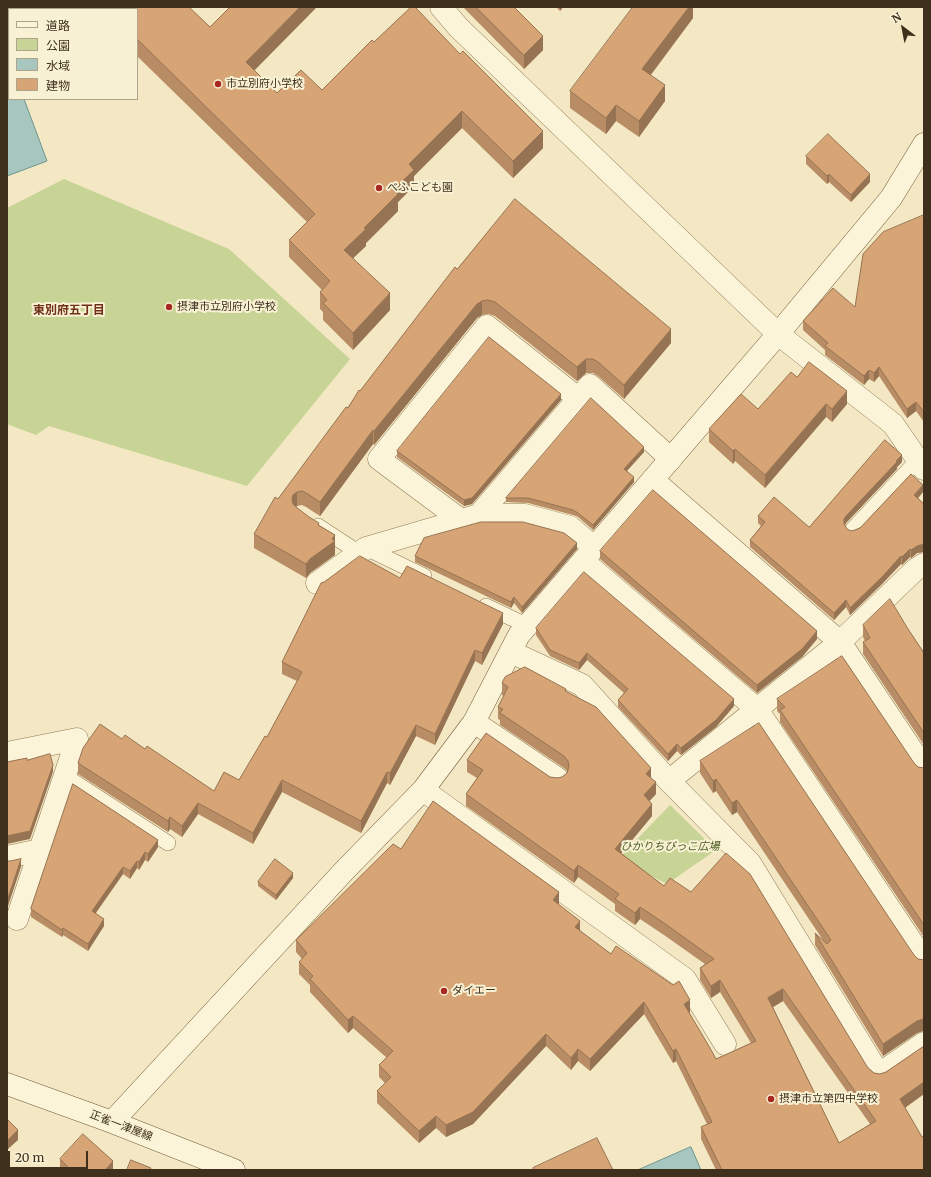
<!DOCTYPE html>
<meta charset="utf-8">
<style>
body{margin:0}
#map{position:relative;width:931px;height:1177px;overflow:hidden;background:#f3e8c3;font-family:Merriweather,"Noto Sans JP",serif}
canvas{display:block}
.frame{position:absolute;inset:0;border:8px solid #3e301d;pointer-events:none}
.legend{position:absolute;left:8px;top:8px;width:130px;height:92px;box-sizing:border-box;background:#f9f1d4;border:1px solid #aea48b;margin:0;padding:5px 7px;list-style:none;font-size:12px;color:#3e301d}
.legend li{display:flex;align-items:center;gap:8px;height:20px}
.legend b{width:20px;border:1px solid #aea48b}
.north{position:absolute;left:883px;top:8px;width:40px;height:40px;-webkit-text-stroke:3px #f9f1d4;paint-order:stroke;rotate:328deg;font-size:11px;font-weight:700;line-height:16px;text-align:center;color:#3e301d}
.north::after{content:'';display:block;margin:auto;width:14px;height:18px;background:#3e301d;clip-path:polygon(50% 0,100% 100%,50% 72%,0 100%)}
.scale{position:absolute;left:8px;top:1151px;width:80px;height:18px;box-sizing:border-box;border:2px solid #3e301d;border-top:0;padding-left:5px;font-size:12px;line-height:14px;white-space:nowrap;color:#3e301d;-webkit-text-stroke:3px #f9f1d4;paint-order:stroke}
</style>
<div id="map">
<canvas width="931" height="1177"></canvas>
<div class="frame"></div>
<ul class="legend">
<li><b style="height:5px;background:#fcf4d8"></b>道路</li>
<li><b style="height:11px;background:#c8d396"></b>公園</li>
<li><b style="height:11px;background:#a6c6bf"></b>水域</li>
<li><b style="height:11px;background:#d6a475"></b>建物</li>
</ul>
<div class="north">N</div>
<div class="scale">20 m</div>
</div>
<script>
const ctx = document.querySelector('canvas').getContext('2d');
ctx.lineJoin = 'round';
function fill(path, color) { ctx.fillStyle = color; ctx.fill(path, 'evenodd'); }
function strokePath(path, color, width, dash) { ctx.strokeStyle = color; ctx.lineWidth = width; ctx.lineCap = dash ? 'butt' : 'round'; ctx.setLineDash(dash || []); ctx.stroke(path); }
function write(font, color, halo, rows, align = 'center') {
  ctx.font = font + ' Merriweather,"Noto Sans JP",serif'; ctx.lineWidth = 4; ctx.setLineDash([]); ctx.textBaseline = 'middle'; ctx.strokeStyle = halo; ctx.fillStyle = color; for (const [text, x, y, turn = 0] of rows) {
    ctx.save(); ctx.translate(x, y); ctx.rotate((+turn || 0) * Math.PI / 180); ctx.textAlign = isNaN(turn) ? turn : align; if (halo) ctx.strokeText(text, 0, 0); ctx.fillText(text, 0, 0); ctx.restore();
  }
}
const green = new Path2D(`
 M64 179 229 249 350 359 247 486 49 426 36 435 7 424V208Z
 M670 805 716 850 667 884 618 859Z`);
const water = new Path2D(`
 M9 68V99H24L47 161 7 176V69Z
 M691 1147 701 1170H638Z`);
const lane = new Path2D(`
 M318 526 359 553
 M853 529 918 460
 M366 548 424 576
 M486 606 528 626
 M65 776 168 843`);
const street = new Path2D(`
 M441 7 459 28 778 334 893 424 924 469
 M653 480 840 642 924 768
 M479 515 590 385 671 459
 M461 520 379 459 487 326 579 399
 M583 561 757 709 924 960
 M317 583 366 548 479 515H525L570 527 595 548
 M511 652 582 685 669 781 750 863 879 1074 924 1043
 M474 722 557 778
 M7 753 77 739 17 919
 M669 781 757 709 840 642 916 569 924 564
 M423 790 685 979 725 1044
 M7 857 40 850`);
const secondary = new Path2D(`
 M7 1084 112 1122 234 1170
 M112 1122 344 871 423 790 474 722 519 635 778 334 891 198 924 144`);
const wall = new Path2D(`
 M463 7H514L543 50 524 69Z
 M556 7H563L560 11Z
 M693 7V18L651 75 665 101 639 137 616 121 606 134 570 108V91Z
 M137 9 254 70 277 93 322 90 374 42 543 148 513 178 462 128 414 176V186L398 202V211L366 243V246L353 258 390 310 353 350 323 320V312L320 309V292L322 290 289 257V240L307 222 137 56Z
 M806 156 870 182 851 202 829 182 827 184 806 164Z
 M924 215V422L916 411 907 418 879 376 874 382 869 379 864 385 825 355V350L803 330V321L855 307Z
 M457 269 671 343 624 399 598 376 593 373H586L577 381 495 316 488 314 482 315 477 318 374 445 373 444 320 516 306 507 302 505 297 506 296 507 319 525 335 535V555L310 573 306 578 254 548V534L278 499 360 391Z
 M797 377 847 404 832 422 826 417 765 488 735 461 733 464 709 442V429L758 409Z
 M561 400 472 504 464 506 397 457V451Z
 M644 452 627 471 634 482 593 530 578 517 573 515 528 503 506 502V498Z
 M902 462 897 467V469L846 523 845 525 847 529 851 531 855 530 923 492 918 498 924 504V552L917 553 911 558 910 557 902 565 901 564 882 584 850 615 846 607 834 620 750 547V540L761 526 758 523V516L809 527Z
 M577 549 522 613 514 603 511 608 415 562V556Z
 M600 551 817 639 802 657 757 693 600 559Z
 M400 578 503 624 482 665 475 661 435 745 416 736 390 785 387 783 361 833 282 792 253 844 198 814 182 837 170 829 168 832 78 774V763L122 739 145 749 214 791 239 780 267 737 297 681 282 674V662Z
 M863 625 908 629 924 653V745L863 654V642L865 641 863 637Z
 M536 628 734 706 716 727 681 755 677 751 668 761 618 707V700L624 693 587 660 579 670 550 656 536 635Z
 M502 683 566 691 651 778 656 794 649 801 652 816 621 853 664 886 670 878 874 1073 880 1074 886 1072 924 1046V1094L905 1108 924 1170H716L701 1139V1127L707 1124 676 1061 673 1063 644 1014 590 1071 578 1061 571 1070 546 1046 473 1124 446 1137 436 1128 419 1143 377 1103V1091L385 1083 379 1077V1065L387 1058 353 1028 348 1033 310 992V985L299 974V962L302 959 296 952V940L401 849 559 904 558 905 580 931 690 1012 689 1013 716 1059 751 1043 720 992 711 998 700 980V968L705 964 664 935 640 919 635 925 615 911V904L578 877 574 883 466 806V794L477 778 467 772V760L550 777 557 778 562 777 567 773 568 772 564 768 500 725V720L498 719V707L504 696 502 695ZM783 1001 870 1124 839 1143 773 1007Z
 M777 699 914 763 918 767 924 768V937L780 722V714L777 711Z
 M700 761 918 959 924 960V1031H923L917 1033 883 1056 815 945V933L823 940 737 812 732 815 716 791 713 793 700 773Z
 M73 784 158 847 148 862 145 860 139 870 137 868 130 879 123 874 96 913 104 926 88 951 63 935 62 937 31 917V909Z
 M293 878 276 900 258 886V882Z
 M60 1159 113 1170H61L60 1169Z`);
const shadedWall = new Path2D(`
 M300 7H317L246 79V62Z
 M560 7H563L560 11Z
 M689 7H693V18L642 86V69Z
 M543 36V50L524 69V55Z
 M665 85V101L639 137V121Z
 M616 105V121L606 134V118Z
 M462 111V128L414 176V186L398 202V211L366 243V246L344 267V250L364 228 393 190 409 164Z
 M543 131V148L513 178V161Z
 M829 174V182L827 184V176Z
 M870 174V182L851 202V195Z
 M390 293V310L353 350V333Z
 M482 301V315L477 318 374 445V431L477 304Z
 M671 329V343L624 399V385Z
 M586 359V373L577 381V367Z
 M879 367V376L874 382V373Z
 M869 370V379L864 385V376Z
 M847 391V404L832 422V409Z
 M561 394V400L472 504 464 506V500Z
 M916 402V411L907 418V409Z
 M826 404V417L765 488V475Z
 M373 430V444L320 516V502Z
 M644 447V452L624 474V469Z
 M735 449V461L733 464V451Z
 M902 455V462L897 467V469L846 523 844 527V519L846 516Z
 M634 477V482L593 530V525Z
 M923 485V492L914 503V495Z
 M297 492V506L293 509 292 499 293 495Z
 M335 535V555L310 573 306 578V564L310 559 332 539Z
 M577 543V549L522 613V607Z
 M923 544V552L917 553 911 558V550L917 546Z
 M910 549V557L902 565V557Z
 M901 556V564L882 584 850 615V608Z
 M514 597V603L511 608V602Z
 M846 600V607L834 620V613Z
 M503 613V624L482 665V653Z
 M817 631V639L802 657 757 693V685Z
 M475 650V661L435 745V734Z
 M587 653V660L579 670V663Z
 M734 699V706L716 727 681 755V748Z
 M416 725V736L390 785V773Z
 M677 744V751L668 761V754Z
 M53 765V772L30 839 7 844V836Z
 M651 768V780L646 774Z
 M387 772V783L361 833V821Z
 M716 779V791L713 793V781Z
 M282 780V792L253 844V833Z
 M656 782V794L644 807V795Z
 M737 800V812L732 815V803Z
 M198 803V814L182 837V826Z
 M652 804V816L615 861V849Z
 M170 817V829L168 832V821Z
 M158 840V847L148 862V854Z
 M145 852V860L139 870V862Z
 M21 859V867L7 909V901Z
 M137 861V868L130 879V871Z
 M578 865V877L574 883V871Z
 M123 867V874L92 918V911Z
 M293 873V878L276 900V895Z
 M559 892V904L553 912V900Z
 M640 907V919L635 925V913Z
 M104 919V926L88 951V944Z
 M580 921V933L575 927Z
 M63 928V935L62 937V930Z
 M720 980V992L711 998V986Z
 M783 989V1001L768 1010V998Z
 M690 1000V1012L684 1016V1004Z
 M644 1002V1014L590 1071V1059Z
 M353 1016V1028L348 1033V1020Z
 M923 1019V1031L917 1033 883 1056V1044L917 1021Z
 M546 1034V1046L473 1124 446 1137V1125Z
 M578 1049V1061L571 1070V1058Z
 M676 1049V1061L673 1063V1051Z
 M924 1082V1094L900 1111V1099Z
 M436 1116V1128L419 1143V1131Z
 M18 1130V1140L7 1150V1141Z
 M113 1161V1170H105Z`);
const building = new Path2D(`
 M112 7H189L210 27 230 7H300L246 62 277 93 301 70 322 90 372 40 374 42 411 7H415L460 54 463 51 543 131 513 161 462 111 409 164 414 170 393 190 398 194 364 228 366 229 344 250 390 293 353 333 323 303 327 300 320 292 330 281 289 240 315 214 137 39V9H110Z
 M476 7H514L543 36 524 55Z
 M633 7H689L642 69 665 85 639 121 616 105 606 118 570 91Z
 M828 134 870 174 851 195 829 174 827 176 806 156Z
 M515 199 671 329 624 385 598 362 593 359H586L577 367 495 302 488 300 482 301 477 304 374 431 373 430 320 502 306 493 302 491 297 492 293 495 292 499 293 504 296 507 309 517 319 523 318 525 335 535 332 539 335 541 310 559 306 564 254 534 275 497 278 499 346 407 348 408 359 390 360 391 455 267 457 269Z
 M924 215V412L916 402 907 409 879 367 874 373 869 370 864 376 825 346 828 343 803 321 833 288 855 307 863 254 883 232Z
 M489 337 561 394 472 498 464 500 397 451Z
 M809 362 847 391 832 409 826 404 765 475 735 449 733 451 709 429 741 394 758 409 791 372 797 377Z
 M591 398 644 447 624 469 634 477 593 525 578 513 573 510 528 498H506Z
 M885 440 902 455 896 461 897 462 846 516 844 519V524L847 529 851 531 855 530 860 528 911 474 923 485 914 495 924 504V544L917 546 911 550 910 549 902 557 901 556 882 577 850 608 846 600 834 613 750 540 765 522 758 516 774 497 809 527Z
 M653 490 817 631 802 649 757 685 600 551Z
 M481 522H523L564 533 577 543 522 607 514 597 511 602 415 556 424 538Z
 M360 556 400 578 407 566 503 613 482 653 475 650 435 734 416 725 390 773 387 772 361 821 282 780 253 833 198 803 182 826 170 817 168 821 78 763 83 748 100 724 122 739 125 735 145 749 147 746 214 791 224 772 239 780 265 736 267 737 302 672 282 662 321 583 324 582Z
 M584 572 734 699 716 720 681 748 677 744 668 754 618 700 628 689 587 653 579 663 550 650 536 628Z
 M890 599 908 629 924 653V733L863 642 870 638 863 625Z
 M842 656 914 763 918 767 924 768V925L780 710 785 707 777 699Z
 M525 667 566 689 565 691 596 707 651 768 646 774 656 782 644 795 652 804 615 849 664 886 670 878 691 892 726 853 750 874 868 1068 874 1073 880 1074 886 1072 924 1046V1082L900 1099 922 1137 924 1136V1170H722L701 1127 712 1122 676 1049 673 1051 644 1002 590 1059 578 1049 571 1058 546 1034 473 1112 446 1125 436 1116 419 1131 377 1091 391 1077 379 1065 393 1051 353 1016 348 1020 310 979 313 976 299 962 307 953 296 940 393 844 401 849 433 801 559 892 553 900 580 921 575 927 611 954 616 946 673 985 679 981 690 1000 684 1004 710 1048 716 1059 756 1041 720 980 711 986 700 968 714 959 664 923 640 907 635 913 615 899 619 894 578 865 574 871 466 794 483 770 467 760 486 733 550 777 557 778 562 777 567 773 569 766 568 761 564 756 500 713 503 709 498 707 508 687 502 683 505 677ZM783 989 876 1121 839 1143 768 998Z
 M759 723 914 955 918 959 924 960V1019H923L917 1021 883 1044 815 933 827 944 831 940 737 800 732 803 716 779 713 781 700 761Z
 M50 754 53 765 30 831 7 836V762L27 758V760Z
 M73 784 158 840 148 854 145 852 139 862 137 861 130 871 123 867 92 911 104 919 88 944 63 928 62 930 31 909Z
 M21 859 7 901V861H10Z
 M275 859 293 873 276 895 258 882Z
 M7 1119 18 1130 7 1141Z
 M83 1134 113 1161 105 1170H71L60 1159Z
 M597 1138 613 1170H533V1168Z
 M131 1160 151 1168 150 1170H127Z`);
const markers = [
 [218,84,4,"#a72820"],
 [379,188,4,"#a72820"],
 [169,307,4,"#a72820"],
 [444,991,4,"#a72820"],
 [771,1099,4,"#a72820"]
];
const poiNames = [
 ["市立別府小学校",226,84],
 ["べふこども園",387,188],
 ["摂津市立別府小学校",177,307],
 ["ダイエー",452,991],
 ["摂津市立第四中学校",779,1099]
];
const parkNames = [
 ["ひかりちびっこ広場",670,847]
];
const streetNames = [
 ["正雀一津屋線",121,1126,21]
];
const neighbourhoodNames = [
 ["東別府五丁目",69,311]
];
fill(green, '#c8d396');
fill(water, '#a6c6bf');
strokePath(water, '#6b958e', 1);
strokePath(lane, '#907a57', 16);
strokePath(street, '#907a57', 23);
strokePath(secondary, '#725a3a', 23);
strokePath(lane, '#fcf4d8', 15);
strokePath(street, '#fcf4d8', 22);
strokePath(secondary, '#fcf4d8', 22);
fill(wall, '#b88d65');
fill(shadedWall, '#967352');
fill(building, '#d6a475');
strokePath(building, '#967352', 1);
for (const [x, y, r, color] of markers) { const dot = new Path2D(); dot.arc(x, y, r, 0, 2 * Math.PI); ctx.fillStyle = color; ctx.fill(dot); strokePath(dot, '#f9f1d4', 1.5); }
write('11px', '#3e301d', '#f9f1d4', poiNames, 'left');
write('italic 11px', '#4a5d21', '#f9f1d4', parkNames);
write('11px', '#3e301d', '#f9f1d4', streetNames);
write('bold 12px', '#703017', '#f9f1d4', neighbourhoodNames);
</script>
